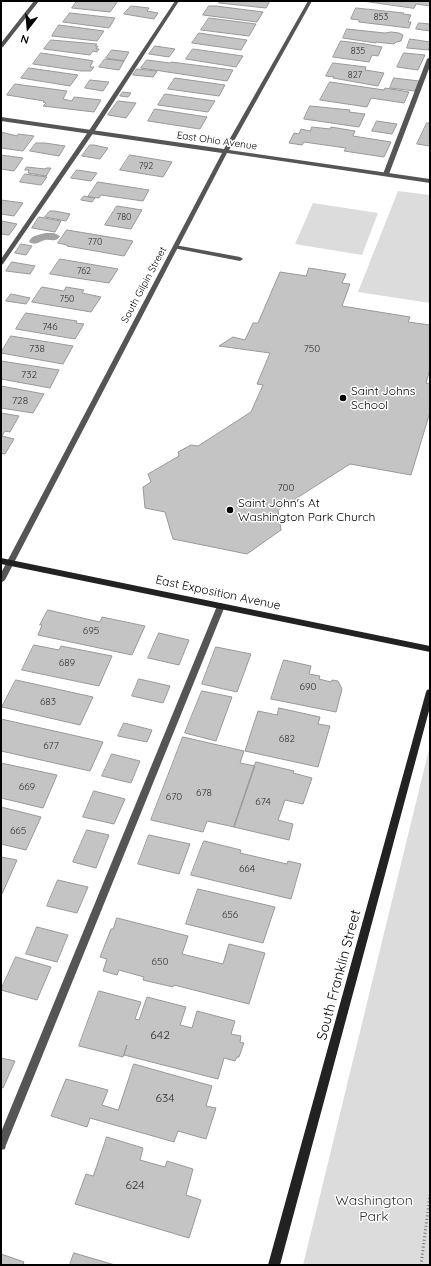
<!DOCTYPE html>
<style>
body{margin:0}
#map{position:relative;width:431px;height:1266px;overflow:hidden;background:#fff;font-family:Quicksand,sans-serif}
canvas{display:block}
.frame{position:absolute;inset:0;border:2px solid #000;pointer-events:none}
.north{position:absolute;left:8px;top:8px;width:40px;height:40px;-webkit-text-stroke:3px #fff;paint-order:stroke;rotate:196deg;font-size:11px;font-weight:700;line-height:16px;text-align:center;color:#000}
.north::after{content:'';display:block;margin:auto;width:14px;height:18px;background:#000;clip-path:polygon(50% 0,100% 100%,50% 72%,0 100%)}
</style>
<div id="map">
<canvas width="431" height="1266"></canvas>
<div class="frame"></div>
<div class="north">N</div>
</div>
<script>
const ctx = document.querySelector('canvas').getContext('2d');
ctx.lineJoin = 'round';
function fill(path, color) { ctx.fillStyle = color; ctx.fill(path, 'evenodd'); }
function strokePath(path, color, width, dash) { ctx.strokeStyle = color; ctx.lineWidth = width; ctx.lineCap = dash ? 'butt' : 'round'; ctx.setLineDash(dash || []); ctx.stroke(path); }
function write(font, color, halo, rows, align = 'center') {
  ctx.font = font + ' Quicksand,sans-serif'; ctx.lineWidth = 3; ctx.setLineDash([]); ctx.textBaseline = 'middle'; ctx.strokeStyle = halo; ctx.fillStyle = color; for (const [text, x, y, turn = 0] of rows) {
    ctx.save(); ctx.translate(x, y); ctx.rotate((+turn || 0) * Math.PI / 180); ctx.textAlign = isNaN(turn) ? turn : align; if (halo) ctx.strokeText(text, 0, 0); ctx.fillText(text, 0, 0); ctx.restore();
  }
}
const green = new Path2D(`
 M398 191 430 195V303L358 292Z
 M313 203 378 213 362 255 295 244Z
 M430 745V1265H303Z`);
const water = new Path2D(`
 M45 233H54L60 236C56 243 51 239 45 240 38 242 36 246 29 242 31 235 39 235 45 233Z`);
const building = new Path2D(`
 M77 1H118L110 12 72 8Z
 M220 1H270L266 8 219 3Z
 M363 1H430V6L416 4 414 8Z
 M131 6 149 8 147 11 158 13 154 19 124 14Z
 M209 6H216L263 12 257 22 203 15Z
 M356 8 404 13 403 14 411 15 408 22H411L409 28 359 22V20L351 19Z
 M70 13 115 18 109 28 63 22Z
 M209 18 256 24 249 36 201 30Z
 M419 23 430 24V31L416 29Z
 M59 25 104 31 97 41 52 36Z
 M347 29 385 33 391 32 399 33 403 35 401 41 396 42 394 44 376 42V43L343 38Z
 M199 33 247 40 241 50 192 43Z
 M410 39 430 42 429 50 407 48Z
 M51 40 97 44 95 46H98L96 49H99L97 52 93 51 90 55 44 49Z
 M341 41 365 44 382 47 378 56 372 55 369 62 333 57Z
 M155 46 175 49 169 57 149 54Z
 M193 49 243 56 236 67 186 59Z
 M112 50 129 52 124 61 106 58Z
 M41 53 88 60 93 61 90 67H94L91 71H81L33 64Z
 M404 53 425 55 418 70 397 67Z
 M105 59 123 61H124L119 70 99 67Z
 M147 60 170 63 171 62 233 70 227 81 141 68Z
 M333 63 366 67 365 70 384 73 378 86 333 78 334 77 326 76Z
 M29 68 78 75 70 86 21 78Z
 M137 69 157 71 153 77 133 75Z
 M175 78 225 85 219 96 168 89Z
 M394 78 419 81 415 91 390 88Z
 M90 80 109 82 103 91 85 88Z
 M330 82 384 90 385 88 409 92 404 103 371 98 367 107 320 100Z
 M15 84 67 91 63 99 72 101 74 97 101 100 94 112 43 106 46 103 43 102 44 101 7 95Z
 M123 92 131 93 128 97 120 96Z
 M165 94 215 101 208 112 158 105Z
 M118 101 136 103 126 118 108 115Z
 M310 106 350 110 349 112 365 114 359 127 304 119Z
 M155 109 207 117 200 129 148 121Z
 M377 121 397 124 392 134 372 131Z
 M427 123H430V146L417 144Z
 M312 127 330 129 331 127 355 131 353 136 391 142 384 157 344 151 346 148 304 142 302 145 289 143 294 133 299 134 301 129 310 131Z
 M1 132 17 136 18 134 34 136 23 151 1 148Z
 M36 143H45L65 146 59 156 30 151Z
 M90 145H94L108 148 100 159 82 156Z
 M1 155 23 158 14 171 1 169Z
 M130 155 172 162 163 177 120 170Z
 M27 167 45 169 46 168H51L46 176 28 173 29 170H25Z
 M77 170 97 173 91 181 71 178Z
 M25 174 47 177 41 185 20 182Z
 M98 182 149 190 143 201 101 195 99 198 88 197Z
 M84 196 95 198 92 202 81 200Z
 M1 200 23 203 14 216 1 214Z
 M117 206 142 210 131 229 105 225Z
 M50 211H55L70 214 66 221 45 217Z
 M39 217 55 220 61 221 55 232 32 228Z
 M2 221 17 224 9 235 1 234Z
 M67 230 133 241 124 256 67 246V245L58 243Z
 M21 244 32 246 26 255 15 253Z
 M60 259 118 269 109 283 50 274Z
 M12 262 35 266 30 274 6 271Z
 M309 268 346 274 342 283 350 284 342 306 410 317 408 322 430 325V369L426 383 430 384V412L411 475 350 464 278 510 281 530 247 554 173 539 165 512 145 508 143 487 151 482 148 474 179 456 178 452 191 445 198 446 251 412 263 385 257 384 270 353 219 346 233 337 245 340 253 323H258L280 272 306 276Z
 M42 287 64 291 66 287 84 290 82 293 101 297 91 312 32 302Z
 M11 294 30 298 26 304 6 301Z
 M26 313 77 321 76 323 84 324 75 339 16 329Z
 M11 336 73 346 63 364 1 353Z
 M1 361 59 370 50 388 1 379Z
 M1 386 44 394 33 413 1 408Z
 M1 413 19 416 10 432 5 431 2 436 14 439 5 454 1 453Z
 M48 610 100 622 102 617 145 626 132 655 38 635 42 625H40Z
 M159 633 189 640 179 665 148 658Z
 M34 645 59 650 61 646 112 656 99 686 22 670Z
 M216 647 251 654 237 692 202 684Z
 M284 660 311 666 309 674 320 676 319 679 331 682 332 680 338 681 342 689 336 712 271 699Z
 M139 679 170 686 163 703 132 696Z
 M16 680 93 697 80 725 2 707Z
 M202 691 232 697 216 741 185 733Z
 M279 708 320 717 318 724 330 726 318 767 245 751 258 711 277 715Z
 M1 719 103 742 90 771 1 751Z
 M124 723 152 730 147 742 118 736Z
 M183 737 244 751 240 763 255 766 234 827 207 821 203 832 151 820Z
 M112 754 140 761 131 783 102 776Z
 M256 762 294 771 293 773 312 778 303 804 285 800 278 820 293 824 289 840 234 827Z
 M1 763 57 775 43 808 1 798Z
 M94 791 125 799 114 824 83 817Z
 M1 807 41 817 26 850 1 844Z
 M87 830 109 835 96 868 73 862Z
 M149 835 190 844 179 874 138 864Z
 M204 841 241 850 240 853 287 864 288 861 301 864 291 899 191 875Z
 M1 857 17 860 2 894H1Z
 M58 880 88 887 77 913 47 906Z
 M198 889 275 907 263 943 186 924Z
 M117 918 188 936 182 954 223 964 229 944 265 953 249 1004 174 985 173 987 143 980 144 977 119 970 117 975 103 971 107 959 100 957 111 929H113Z
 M37 927 68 935 57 962 26 954Z
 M16 957 51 967 37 1000 1 990Z
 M99 991 141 1002 135 1019 139 1020 147 997 186 1007 180 1025 192 1028 197 1011 235 1021 231 1034 241 1036 240 1042 244 1043 239 1057H237L235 1061 224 1058 218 1079 124 1055 127 1045 123 1057 79 1046Z
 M1 1058 15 1061 3 1088 1 1087Z
 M134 1064 212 1086 206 1106 216 1108 206 1139 178 1131 174 1142 90 1118 87 1127 51 1116 66 1079 108 1090 102 1105 118 1110Z
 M107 1137 143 1148 140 1160 165 1167 167 1161 193 1169 186 1195 201 1200 189 1238 75 1204 86 1174 93 1176Z
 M74 1253 115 1265H70Z
 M1 1254 24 1262 23 1265H1Z`);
const path = new Path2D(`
 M421 1265 430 1195`);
const lane = new Path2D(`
 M175 1H179L94 132 3 264 1 265V259L88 132Z
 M430 57V66L389 174 384 175 383 174 427 59Z
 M175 245 240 257 243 259 240 261 173 248V246Z
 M221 603 225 606 6 1145 5 1149 1 1150V1132L217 606Z`);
const street = new Path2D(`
 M34 1H39L3 47 1 48V43Z
 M308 1H312L229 150 430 179V183L227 153 5 580 1 583V573L222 153 1 121V117L224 149Z`);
const secondary = new Path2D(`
 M1 558 430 646V652L1 564Z
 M430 689V707L280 1265H268L426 692 427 690Z`);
const markers = [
 [343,398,4,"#000"],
 [230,510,4,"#000"]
];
const farNumbernames = [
 ["853",381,17],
 ["835",358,51],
 ["827",355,75],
 ["792",146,166],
 ["780",124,217],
 ["770",95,242],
 ["762",84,271],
 ["750",67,299]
];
const farStreetnames = [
 ["East Ohio Avenue",217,141,8],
 ["South Gilpin Street",144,285,-62]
];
const numberNames = [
 ["746",50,327],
 ["738",37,349],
 ["750",312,349],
 ["732",29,375],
 ["728",20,401],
 ["700",286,488],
 ["695",91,631],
 ["689",67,663],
 ["690",308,687],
 ["683",48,702],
 ["682",287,739],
 ["677",51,746],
 ["669",27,787],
 ["678",204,793],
 ["670",174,797],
 ["674",263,802],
 ["665",18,831],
 ["664",247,869],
 ["656",230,915],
 ["650",160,962]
];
const poiNames = [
 ["Saint Johns",351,391],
 ["School",351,405],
 ["Saint John's At",238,503],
 ["Washington Park Church",238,517]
];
const streetNames = [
 ["East Exposition Avenue",218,593,12]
];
const nearNumbernames = [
 ["642",160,1035],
 ["634",165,1098],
 ["624",135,1185]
];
const nearStreetnames = [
 ["South Franklin Street",339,975,-75]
];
const nearParknames = [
 ["Washington",374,1201],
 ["Park",374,1217]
];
fill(green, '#dcdcdc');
fill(water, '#a3a3a3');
fill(building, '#c4c4c4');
strokePath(building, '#999', 1);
strokePath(path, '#777', 3, [1, 2.5]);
fill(lane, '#555');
fill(street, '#555');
fill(secondary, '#222');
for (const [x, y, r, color] of markers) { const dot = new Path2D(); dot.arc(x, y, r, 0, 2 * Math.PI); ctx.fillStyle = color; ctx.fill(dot); strokePath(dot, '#fff', 1.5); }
write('9px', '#313131', null, farNumbernames);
write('10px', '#000', '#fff', farStreetnames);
write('10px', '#313131', null, numberNames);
write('12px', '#000', '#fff', poiNames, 'left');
write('12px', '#000', '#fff', streetNames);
write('12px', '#313131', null, nearNumbernames);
write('14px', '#000', '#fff', nearStreetnames);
write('14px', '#333', '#fff', nearParknames);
</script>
